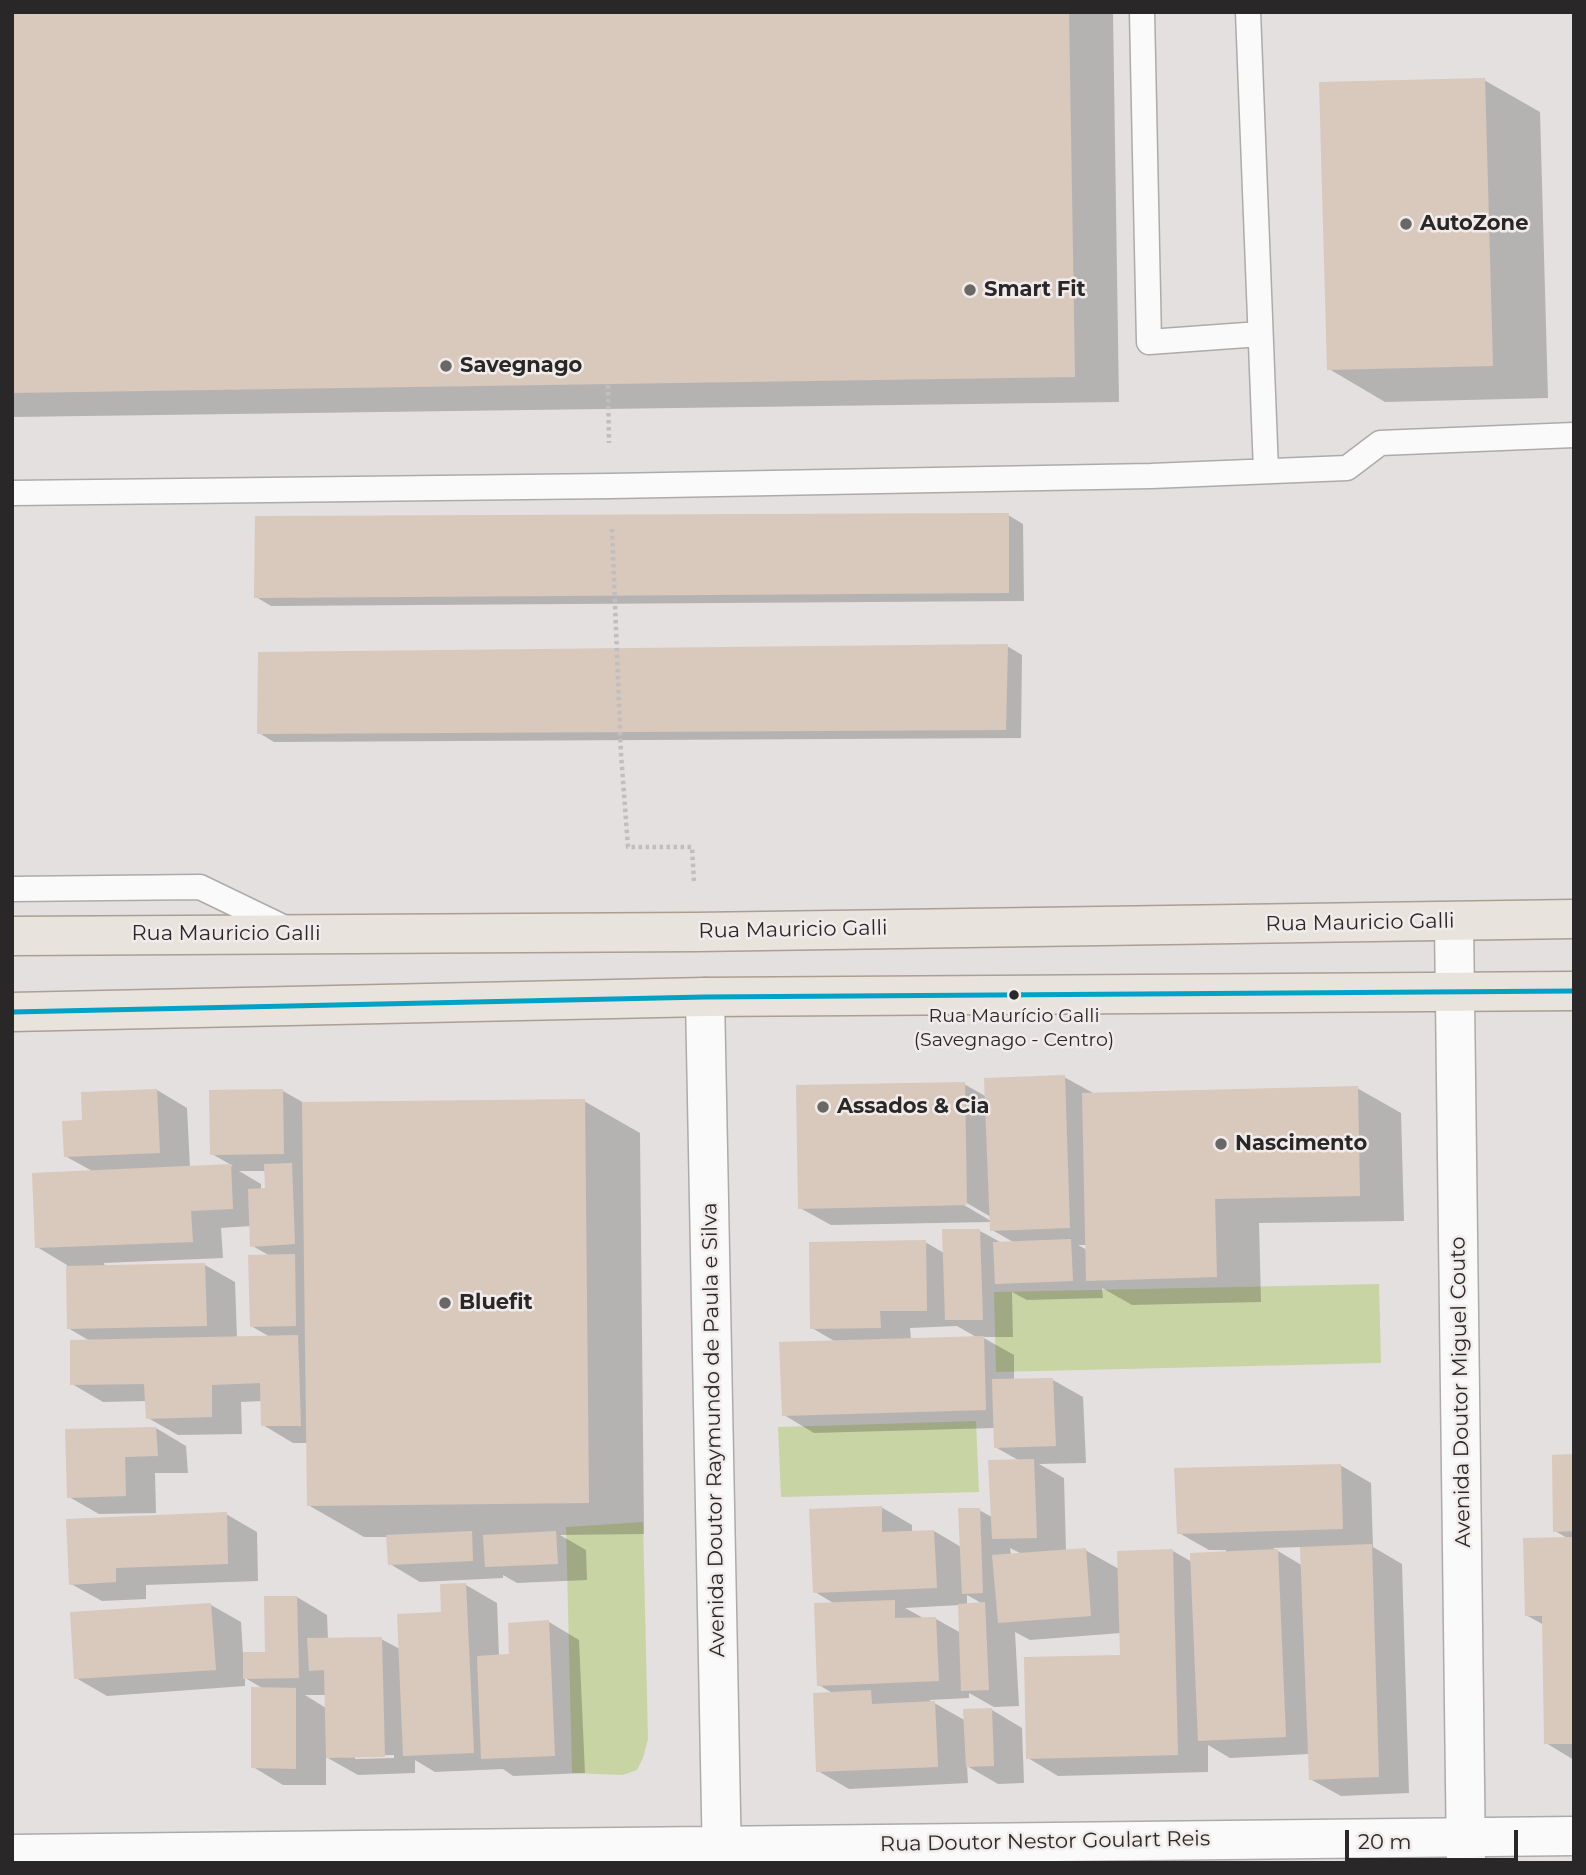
<!DOCTYPE html>
<meta charset="utf-8">
<style>
body{margin:0}
#map{position:relative;width:1586px;height:1875px;overflow:hidden;background:#e3e0df;font-family:Montserrat,sans-serif}
canvas{display:block}
.frame{position:absolute;inset:0;border:14px solid #292727;pointer-events:none}
.scale{position:absolute;left:1345px;top:1830px;width:173px;height:32px;box-sizing:border-box;border:4px solid #292727;border-top:0;padding-left:9px;font-size:21px;line-height:24px;white-space:nowrap;color:#292727;-webkit-text-stroke:5px #f1eceb;paint-order:stroke}
</style>
<div id="map">
<canvas width="1586" height="1875"></canvas>
<div class="frame"></div>
<div class="scale">20 m</div>
</div>
<script>
const ctx = document.querySelector('canvas').getContext('2d');
ctx.lineJoin = 'round';
function fill(path, color) { ctx.fillStyle = color; ctx.fill(path, 'evenodd'); }
function strokePath(path, color, width, dash) { ctx.strokeStyle = color; ctx.lineWidth = width; ctx.lineCap = dash ? 'butt' : 'round'; ctx.setLineDash(dash || []); ctx.stroke(path); }
function write(font, color, halo, rows, align = 'center') {
  ctx.font = font + ' Montserrat,sans-serif'; ctx.lineWidth = 5; ctx.setLineDash([]); ctx.textBaseline = 'middle'; ctx.strokeStyle = halo; ctx.fillStyle = color; for (const [text, x, y, turn = 0] of rows) {
    ctx.save(); ctx.translate(x, y); ctx.rotate((+turn || 0) * Math.PI / 180); ctx.textAlign = isNaN(turn) ? turn : align; if (halo) ctx.strokeText(text, 0, 0); ctx.fillText(text, 0, 0); ctx.restore();
  }
}
const green = new Path2D(`
 M1379 1284 1381 1363 996 1372 994 1292Z
 M976 1421 979 1492 781 1497 778 1427Z
 M643 1522 648 1739 643 1758 637 1770 623 1775 572 1773 566 1527Z`);
const shadow = new Path2D(`
 M12 12H1113L1119 402 12 417Z
 M1484 80 1540 112 1548 398 1385 402 1329 369Z
 M1008 515 1023 524 1024 601 271 606 256 597Z
 M1007 646 1022 655 1021 738 274 742 259 733Z
 M1064 1077 1095 1094 1357 1088 1401 1113 1404 1221 1259 1223 1261 1302 1132 1305 1102 1288 1103 1298 1027 1300 1012 1292 1013 1337H982L1014 1355V1381L1053 1380 1083 1397 1086 1463 1039 1464 1064 1478 1066 1551 1085 1550 1119 1569 1173 1551 1192 1562 1226 1553V1550H1209L1179 1533 1340 1465 1371 1483 1373 1547 1402 1564 1409 1793 1341 1796 1310 1779 1309 1754 1230 1758 1208 1745V1772L1058 1776 1028 1758 1122 1657 1121 1633 1030 1640 1015 1632 1019 1706 994 1707 969 1693V1698L929 1700 966 1721 992 1710 1022 1728 1024 1783 998 1784 967 1766 968 1783 849 1789 818 1771 834 1694 819 1685 835 1604 815 1592 881 1507 912 1525V1532L934 1531 961 1547 979 1510 992 1517 1020 1461 995 1447V1428L814 1433 784 1415 836 1342 812 1328 925 1242 944 1253 980 1231 1002 1243H1015L992 1230 991 1222 831 1225 800 1208 964 1084 987 1097ZM960 1199 991 1217V1221L959 1202ZM1078 1245H1087V1250ZM957 1326 978 1338 911 1340 910 1328ZM1302 1547 1303 1566 1273 1548ZM1010 1548 1022 1554 1011 1555ZM967 1595 983 1604 967 1605ZM960 1605 961 1633 936 1619H925L905 1608Z
 M157 1090 187 1108 190 1168 233 1166 212 1154 283 1091 306 1104 584 1101 640 1133 644 1534 560 1535 586 1550 587 1580 517 1583 503 1575V1578L420 1582 390 1564 388 1537H364L308 1505V1443H293L263 1425 262 1401 241 1402 242 1434 178 1435 148 1418 147 1401 103 1402 72 1384 90 1341 68 1328 67 1265 37 1247 94 1172 65 1156 84 1121ZM239 1171H266L267 1190H261V1184ZM251 1226V1245L270 1256 251 1326 270 1337 237 1338 235 1282 205 1265 105 1267 104 1263 223 1258 221 1228Z
 M156 1428 186 1446 188 1473H155L156 1513 99 1514 69 1497Z
 M1574 1456V1760L1546 1743 1544 1625 1526 1615 1569 1539 1555 1531Z
 M226 1514 257 1532 258 1581 146 1585V1599L102 1601 71 1584Z
 M466 1585 497 1603 499 1656H511L549 1622 579 1640 585 1773 513 1776 503 1769 435 1772 415 1760V1773L358 1775 326 1757V1785H283L253 1767 264 1689 245 1678V1686L107 1696 76 1678 211 1605 241 1622 243 1654H267L297 1597 327 1615 328 1640 381 1639 400 1649 443 1614ZM305 1695H326V1708ZM394 1755V1758L355 1759V1756Z`);
const building = new Path2D(`
 M12 12H1069L1075 377 12 393Z
 M1485 78 1493 366 1327 370 1319 82Z
 M1009 513V593L254 598 255 516Z
 M1008 644 1006 730 257 734 258 652Z
 M1065 1075 1070 1228 990 1231 984 1078Z
 M965 1082 967 1205 798 1209 796 1085Z
 M1358 1086 1360 1196 1215 1199 1217 1277 1086 1281 1082 1093Z
 M157 1089 160 1153 64 1157 62 1121 82 1120 81 1092Z
 M283 1089 284 1154 210 1155 209 1090Z
 M585 1099 589 1503 307 1506 302 1102Z
 M292 1163 295 1244 250 1247 248 1189 265 1188 264 1164Z
 M231 1164 233 1209 191 1211 193 1242 35 1248 32 1173Z
 M942 1229H980L983 1320H945Z
 M1071 1239 1073 1281 995 1284 993 1242Z
 M926 1240 927 1311H880L881 1328 810 1329 809 1242Z
 M295 1254 296 1326 250 1327 248 1255Z
 M205 1263 207 1326 67 1329 66 1266Z
 M298 1335 301 1426H261L260 1383 212 1385V1417L146 1419 144 1384 70 1385V1340Z
 M984 1336 986 1410 782 1416 779 1342Z
 M1053 1378 1056 1446 994 1448 992 1379Z
 M156 1427 158 1456 125 1457 126 1496 67 1498 65 1429Z
 M1574 1454V1531L1553 1532 1552 1455Z
 M1034 1459 1037 1538 992 1539 988 1460Z
 M1341 1464 1343 1529 1177 1534 1174 1468Z
 M882 1506V1532L934 1530 937 1588 813 1593 809 1509Z
 M958 1508H980L983 1593 962 1594Z
 M227 1512 228 1564 116 1568V1582L69 1585 66 1519Z
 M472 1531 473 1561 388 1565 386 1535Z
 M556 1531 558 1564 485 1567 483 1535Z
 M1574 1537V1744H1544L1542 1616H1525L1523 1538Z
 M1372 1544 1379 1777 1309 1780 1300 1547Z
 M1086 1548 1091 1616 998 1623 992 1555Z
 M1173 1549 1178 1755 1026 1759 1024 1657 1120 1655 1117 1551Z
 M1278 1549 1286 1737 1198 1741 1190 1553Z
 M466 1583 474 1753 403 1756 397 1614 441 1612 440 1584Z
 M264 1596H297L299 1678 243 1679V1652H265Z
 M895 1600V1618L936 1617 939 1681 817 1686 814 1603Z
 M985 1602 989 1690 961 1691 958 1604Z
 M211 1603 216 1670 74 1679 70 1612Z
 M549 1620 555 1756 481 1759 477 1656 509 1654 508 1623Z
 M382 1637 385 1757 326 1758 324 1670 309 1671 307 1638Z
 M251 1687 296 1688V1769L251 1768Z
 M871 1690 872 1704 935 1701 938 1767 816 1772 813 1693Z
 M992 1708 994 1766 966 1767 963 1709Z`);
const path = new Path2D(`
 M608 385 609 443
 M612 529 621 754 628 847H692L694 882`);
const service = new Path2D(`
 M1142 12 1149 342 1260 334
 M1248 12 1266 471
 M12 493 610 486 1151 476 1347 468 1380 443 1574 435
 M12 889 200 887 287 929`);
const minor = new Path2D(`
 M1454 922 1466 1861
 M705 997 722 1863
 M12 1854 1574 1836`);
const primary = new Path2D(`
 M12 936 696 932 1574 919
 M12 1012 705 997 1574 991`);
const bus1 = new Path2D(`
 M12 1012 705 997 1574 991`);
const markers = [
 [1406,224,7,"#6a6867"],
 [970,290,7,"#6a6867"],
 [446,366,7,"#6a6867"],
 [1014,995,6,"#292727"],
 [823,1107,7,"#6a6867"],
 [1221,1144,7,"#6a6867"],
 [445,1303,7,"#6a6867"]
];
const busNames = [
 ["Rua Maurício Galli",1014,1016],
 ["(Savegnago - Centro)",1014,1040]
];
const poiNames = [
 ["AutoZone",1420,224],
 ["Smart Fit",984,290],
 ["Savegnago",460,366],
 ["Assados & Cia",837,1107],
 ["Nascimento",1235,1144],
 ["Bluefit",459,1303]
];
const streetNames = [
 ["Rua Mauricio Galli",1360,923,-1],
 ["Rua Mauricio Galli",793,930,-1],
 ["Rua Mauricio Galli",226,934],
 ["Avenida Doutor Miguel Couto",1461,1392,-91],
 ["Avenida Doutor Raymundo de Paula e Silva",714,1430,-91],
 ["Rua Doutor Nestor Goulart Reis",1045,1842,-1]
];
fill(green, '#c9d4a5');
fill(shadow, '#0003');
fill(building, '#d9c8bc');
strokePath(service, '#adabaa', 27);
strokePath(minor, '#adabaa', 41);
strokePath(primary, '#a99f94', 41);
strokePath(path, '#c0bfbf', 4.5, [3.5, 3.5]);
strokePath(service, '#fbfafa', 24);
strokePath(minor, '#fbfafa', 38);
strokePath(primary, '#e8e3dd', 38);
strokePath(bus1, '#02a2c6', 5);
for (const [x, y, r, color] of markers) { const dot = new Path2D(); dot.arc(x, y, r, 0, 2 * Math.PI); ctx.fillStyle = color; ctx.fill(dot); strokePath(dot, '#f1eceb', 2.5); }
write('19px', '#292727', '#f1eceb', busNames);
write('bold 21px', '#292727', '#f1eceb', poiNames, 'left');
write('21px', '#292727', '#f1eceb', streetNames);
</script>
